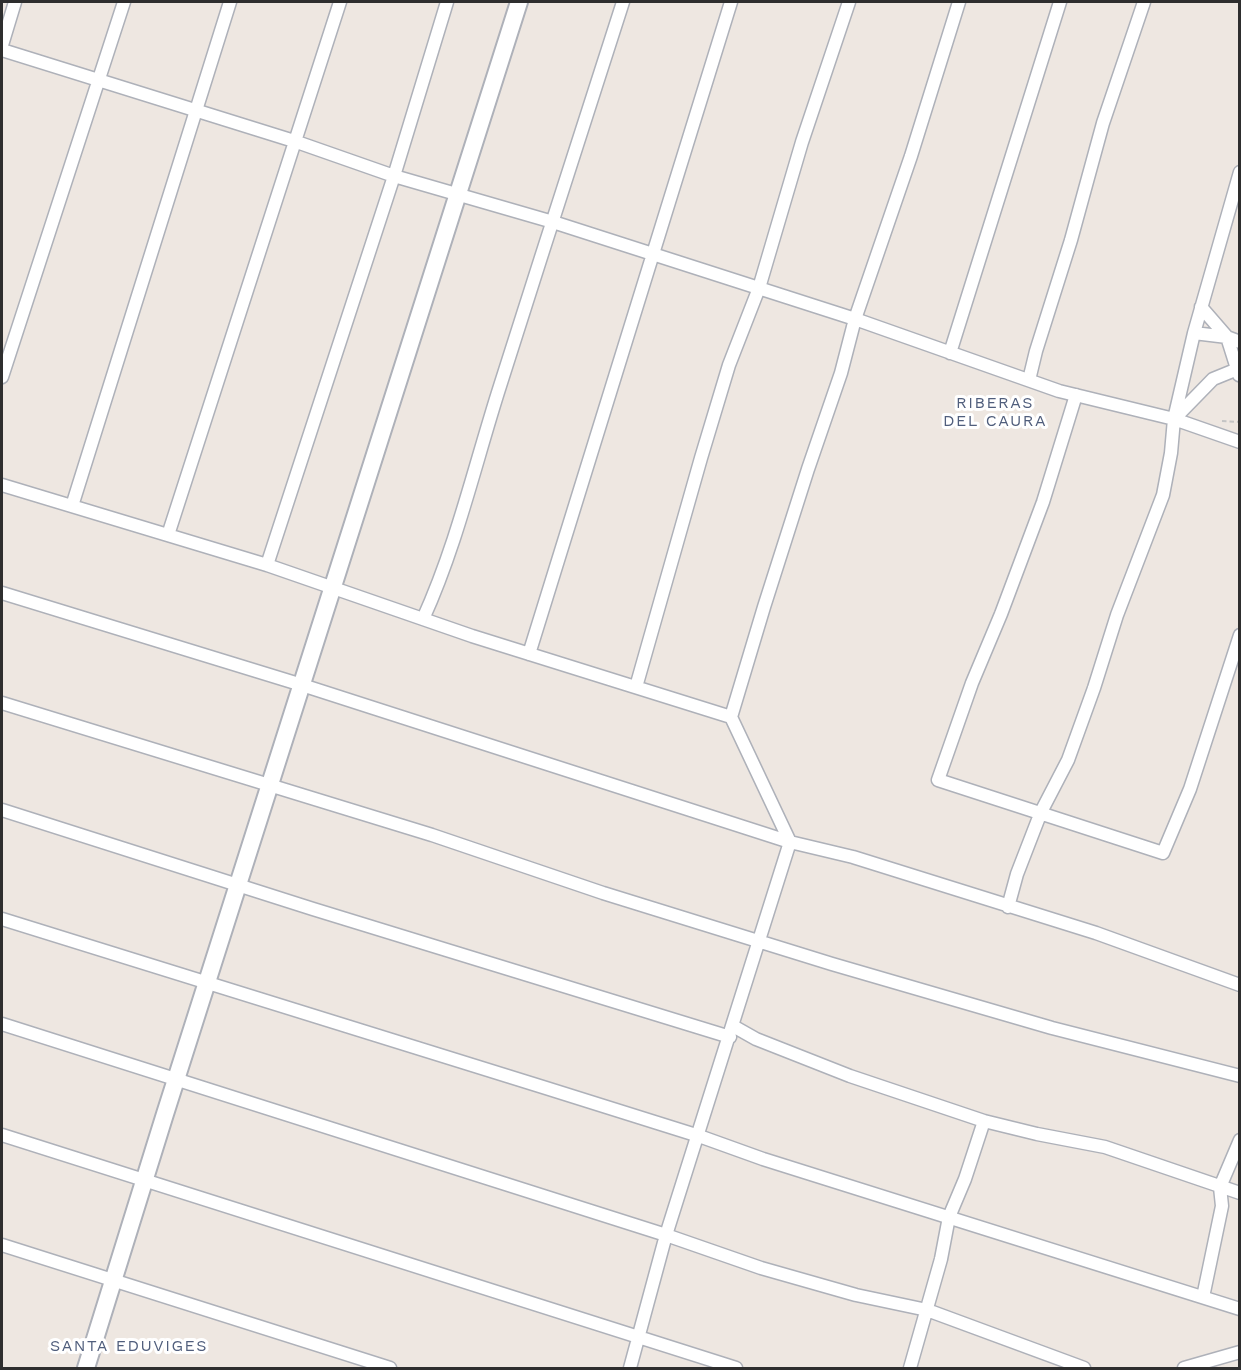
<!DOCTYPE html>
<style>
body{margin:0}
#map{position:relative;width:1241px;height:1370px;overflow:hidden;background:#eee7e1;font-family:"Work Sans",sans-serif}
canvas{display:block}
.frame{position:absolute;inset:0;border:3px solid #2e2e2e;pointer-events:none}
</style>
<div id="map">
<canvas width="1241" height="1370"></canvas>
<div class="frame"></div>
</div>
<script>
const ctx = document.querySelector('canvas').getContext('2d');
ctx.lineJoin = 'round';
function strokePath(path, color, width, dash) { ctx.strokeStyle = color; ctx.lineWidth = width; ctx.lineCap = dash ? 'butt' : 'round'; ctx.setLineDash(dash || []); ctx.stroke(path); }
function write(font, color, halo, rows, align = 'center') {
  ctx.font = font + ' "Work Sans",sans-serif'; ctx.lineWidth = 6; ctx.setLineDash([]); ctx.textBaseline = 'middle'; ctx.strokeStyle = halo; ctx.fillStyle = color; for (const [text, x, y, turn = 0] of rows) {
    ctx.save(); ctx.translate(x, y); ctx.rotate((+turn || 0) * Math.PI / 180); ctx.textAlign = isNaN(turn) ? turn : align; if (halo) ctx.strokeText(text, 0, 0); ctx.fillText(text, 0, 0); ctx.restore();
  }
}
const path = new Path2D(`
 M1222 421 1240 422`);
const street = new Path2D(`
 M2 45 15 2
 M2 50 294 141 394 176 553 222 855 319 1059 391 1174 419 1213 379 1240 368
 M1201 307 1227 337 1239 375
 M1194 333 1227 337 1240 342
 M950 353 1060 2
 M2 377 124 2
 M1029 380 1036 351 1071 240 1103 123 1144 2
 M1076 395 1043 502 1001 614 972 683 938 780 1163 853 1190 789 1240 635
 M1174 419 1240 442
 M2 485 267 565 472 636 731 717 790 842 666 1235 630 1368
 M72 506 230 2
 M168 535 340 2
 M267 565 394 176 447 2
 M2 593 302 685 790 842 853 857 1096 933 1240 985
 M423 619C457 544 475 464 500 386 541 258 581 130 623 2
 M529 654 731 2
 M636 687 701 458 729 365 759 288 802 142 849 2
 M2 703 432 835 603 893 832 964 1052 1028 1240 1076
 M731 717 764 607 808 469 841 373 855 319 911 156 959 2
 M2 810 313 909 730 1037
 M1008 907 1017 874 1041 812 1068 760 1094 688 1117 615 1163 495 1171 453 1174 419 1194 333 1240 172
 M2 919 546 1088 699 1136 763 1159 1240 1309
 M2 1024 666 1235 761 1268 856 1295 927 1310 1084 1368
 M733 1026 756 1039 850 1076 984 1121 1037 1134 1105 1147 1240 1193
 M2 1135 736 1368
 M2 1245 390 1368
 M1203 1297 1222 1206 1220 1187 1240 1140
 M910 1368 941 1259 949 1217 965 1179 984 1121
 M1184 1368 1240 1352`);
const secondary = new Path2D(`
 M86 1368 165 1114 519 2`);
const neighbourhoodNames = [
 ["RIBERAS",995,403],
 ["DEL CAURA",995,421],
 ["SANTA EDUVIGES",129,1346]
];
strokePath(street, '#aeb1b9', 15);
strokePath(secondary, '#aeb1b9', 20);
strokePath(path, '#c4c4c4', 2, [4.5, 3]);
strokePath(street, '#fff', 12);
strokePath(secondary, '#fff', 16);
ctx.letterSpacing = '1.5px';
write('16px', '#505e7c', '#fff', neighbourhoodNames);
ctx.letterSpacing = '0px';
</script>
